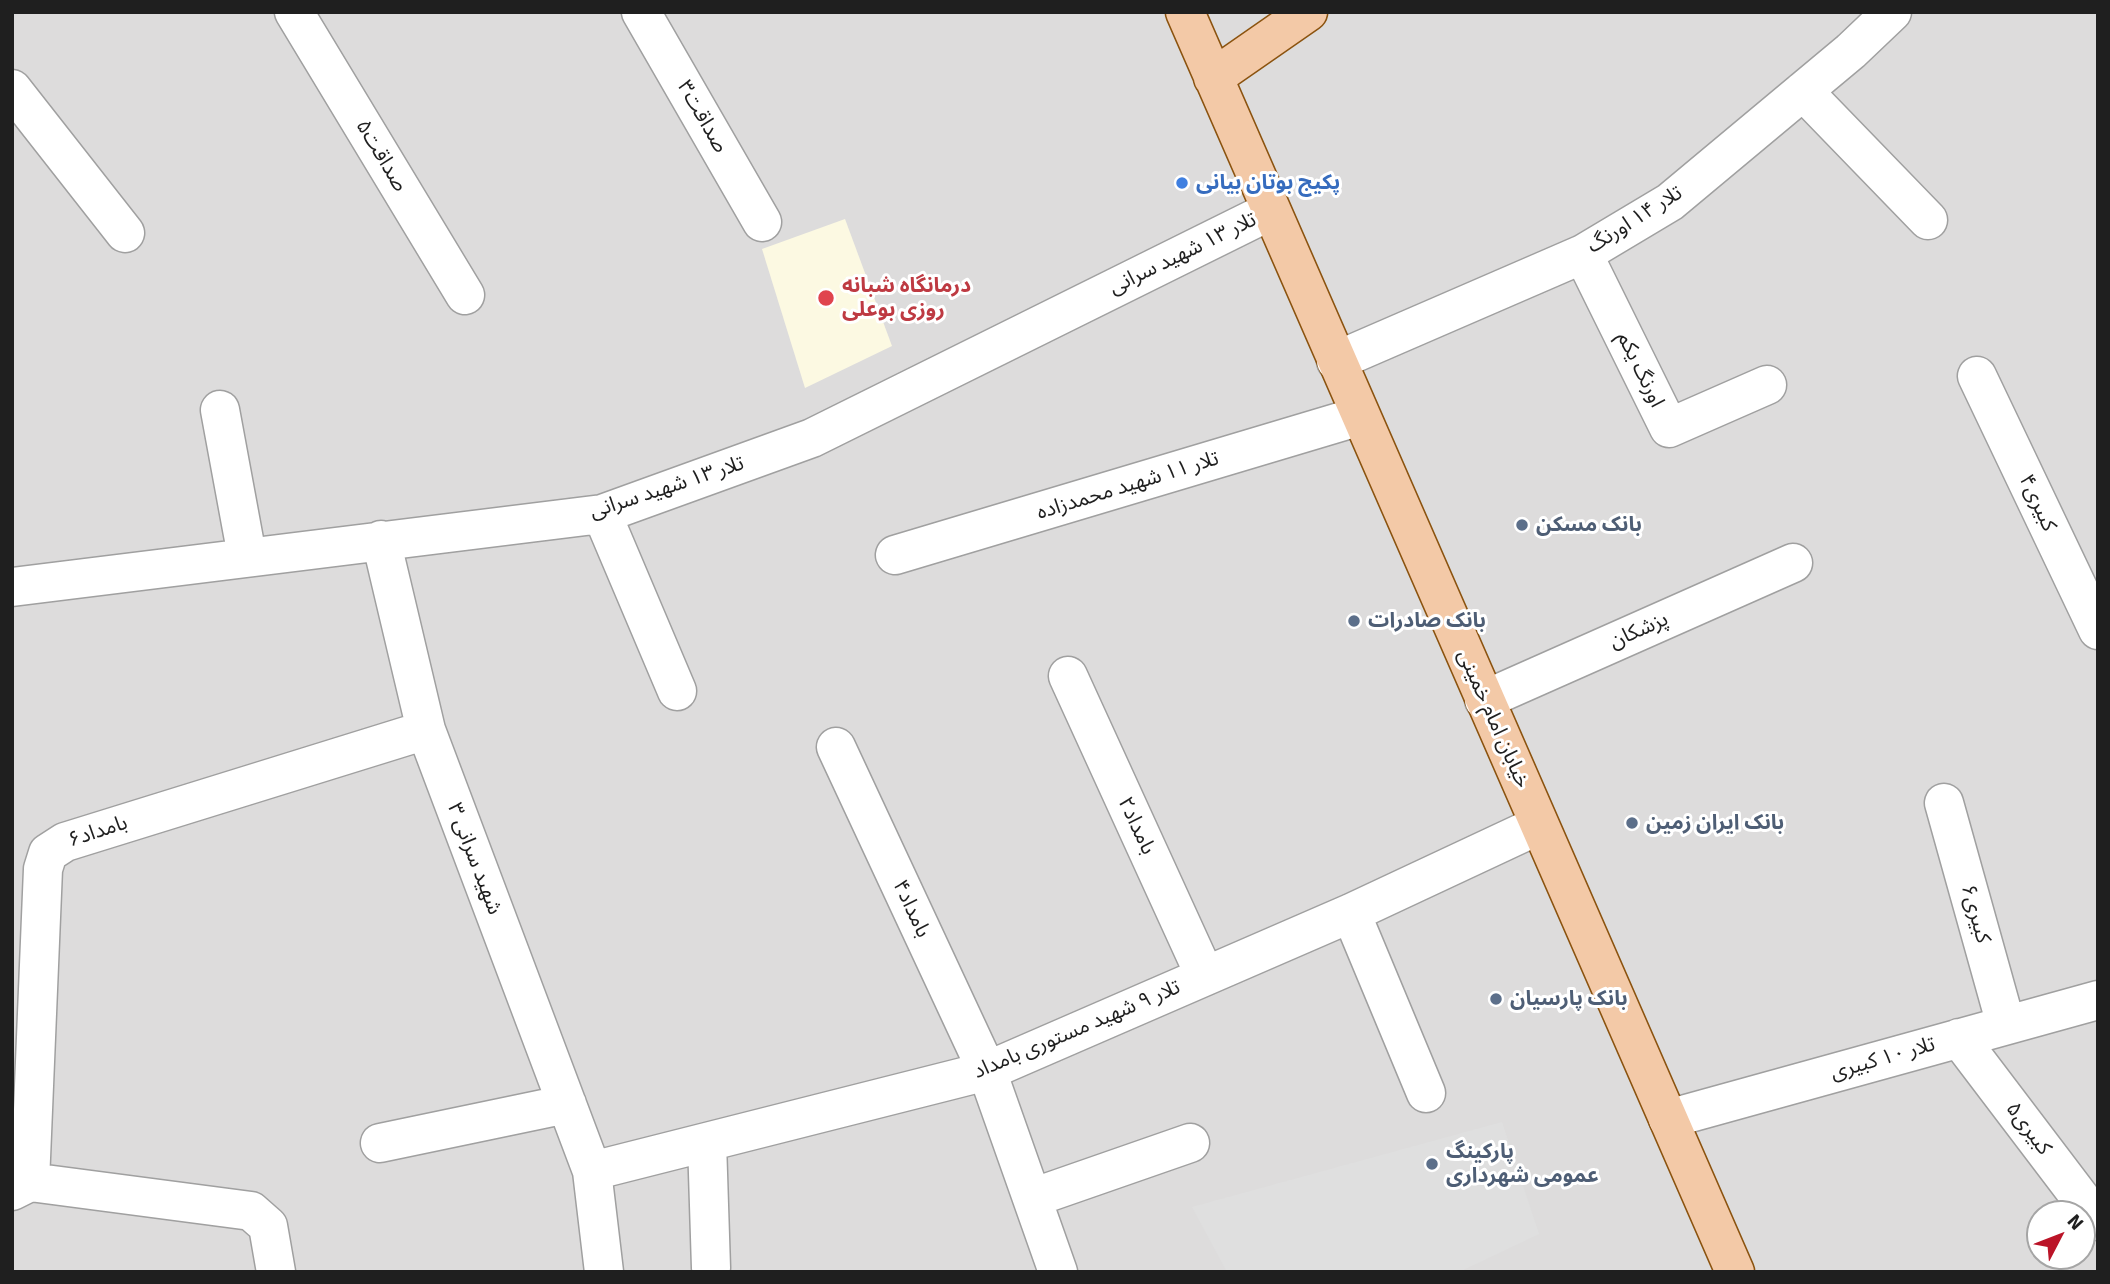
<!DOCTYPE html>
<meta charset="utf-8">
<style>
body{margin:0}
#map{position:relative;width:2110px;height:1284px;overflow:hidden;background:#efebe6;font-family:Signika,sans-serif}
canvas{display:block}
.frame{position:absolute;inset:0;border:14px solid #1f1f1f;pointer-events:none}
.north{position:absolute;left:2026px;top:1200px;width:70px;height:70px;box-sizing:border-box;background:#fff;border:2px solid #a5a5a5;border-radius:50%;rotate:48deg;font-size:19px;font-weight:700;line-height:28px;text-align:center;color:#1f1f1f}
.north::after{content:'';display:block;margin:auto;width:24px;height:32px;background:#bb1428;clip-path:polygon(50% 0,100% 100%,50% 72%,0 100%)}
</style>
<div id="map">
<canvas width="2110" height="1284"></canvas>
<div class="frame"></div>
<div class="north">N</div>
</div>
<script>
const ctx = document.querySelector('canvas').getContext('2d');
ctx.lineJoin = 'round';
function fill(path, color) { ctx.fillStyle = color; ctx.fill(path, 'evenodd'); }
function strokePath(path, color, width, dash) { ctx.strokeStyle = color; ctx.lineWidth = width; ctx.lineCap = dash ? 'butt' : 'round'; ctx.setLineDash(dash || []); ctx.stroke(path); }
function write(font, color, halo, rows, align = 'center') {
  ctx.font = font + ' Signika,"Noto Sans Arabic",sans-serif'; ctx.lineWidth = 6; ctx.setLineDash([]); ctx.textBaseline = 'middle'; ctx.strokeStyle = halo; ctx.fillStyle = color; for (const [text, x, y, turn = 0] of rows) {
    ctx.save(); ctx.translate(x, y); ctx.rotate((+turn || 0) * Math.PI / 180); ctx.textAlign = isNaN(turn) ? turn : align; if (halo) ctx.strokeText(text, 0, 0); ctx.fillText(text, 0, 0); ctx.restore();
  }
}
const residential = new Path2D(`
 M12 12H2098V1272H12ZM2040 1214H2082V1256H2040Z`);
const education = new Path2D(`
 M845 219 892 346 805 388 762 249Z`);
const parking = new Path2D(`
 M1502 1122 1539 1234 1459 1272H1227L1192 1207Z`);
const minor = new Path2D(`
 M294 12 465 295
 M641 12 762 222
 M12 89 125 233
 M1803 91 1928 220
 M1583 254 1669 428 1767 385
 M1336 361 1583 254 1670 202 1851 51 1892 12
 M1977 376 2098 630
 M220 410 247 556
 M602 514 677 691
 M381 540 426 730 592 1171 604 1272
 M895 555 1360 416
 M12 587 602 514 812 438 1270 211
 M1068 676 1205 976
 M1484 700 1793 563
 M836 747 987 1071 1058 1272
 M1944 803 2006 1025
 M1351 913 1426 1093
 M1959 1038 2098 1221
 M1668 1119 2098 1000
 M707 1142 711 1268
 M380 1143 567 1104
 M592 1171 987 1071 1351 913 1539 825
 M30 1182 43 869 48 853 65 842 426 730
 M12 1191 30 1182 251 1211 268 1226 276 1272
 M1032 1198 1190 1143`);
const major = new Path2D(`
 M1185 12 1735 1272
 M1213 78 1308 12`);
const markers = [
 [1182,183,7,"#3f7fe0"],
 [826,298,9,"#e0444e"],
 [1522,525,7,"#5c6f8a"],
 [1354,621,7,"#5c6f8a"],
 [1632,823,7,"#5c6f8a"],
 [1496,999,7,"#5c6f8a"],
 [1432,1164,7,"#5c6f8a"]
];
const streetNames = [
 ["صداقت۳",702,117,60],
 ["صداقت۵",381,156,59],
 ["تلار ۱۴ اورنگ",1635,220,-32],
 ["تلار ۱۳ شهید سرانی",1183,254,-26],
 ["اورنگ یکم",1640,370,64],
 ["تلار ۱۱ شهید محمدزاده",1128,486,-17],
 ["تلار ۱۳ شهید سرانی",667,488,-18],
 ["کبیری۴",2037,503,65],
 ["پزشکان",1639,631,-24],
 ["خیابان امام خمینی",1493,719,66],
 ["بامداد۲",1136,826,65],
 ["بامداد۶",98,832,-18],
 ["شهید سرانی ۳",474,859,69],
 ["بامداد۴",911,909,65],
 ["کبیری۶",1975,914,74],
 ["تلار ۹ شهید مستوری بامداد",1077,1030,-23],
 ["تلار ۱۰ کبیری",1883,1059,-16],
 ["کبیری۵",2028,1129,53]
];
const shopNames = [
 ["پکیج بوتان بیانی",1196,183]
];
const healthNames = [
 ["درمانگاه شبانه",842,286],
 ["روزی بوعلی",842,310]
];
const serviceNames = [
 ["بانک مسکن",1536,525],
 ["بانک صادرات",1368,621],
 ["بانک ایران زمین",1646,823],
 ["بانک پارسیان",1510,999],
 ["پارکینگ",1446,1152],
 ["عمومی شهرداری",1446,1176]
];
fill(residential, '#dddcdc');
fill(education, '#fcf9e2');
fill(parking, '#dfdfdf');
strokePath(minor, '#a0a0a0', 41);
strokePath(major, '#8b530f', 41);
strokePath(minor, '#fff', 38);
strokePath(major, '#f3c9a7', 38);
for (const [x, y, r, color] of markers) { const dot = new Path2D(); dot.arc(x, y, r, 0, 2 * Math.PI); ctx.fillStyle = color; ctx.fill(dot); strokePath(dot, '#fff', 2.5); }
write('21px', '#1f1f1f', '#fff', streetNames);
write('bold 21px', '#366cbe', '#fff', shopNames, 'left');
write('bold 21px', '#be3a42', '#fff', healthNames, 'left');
write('bold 21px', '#4e5e75', '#fff', serviceNames, 'left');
</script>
